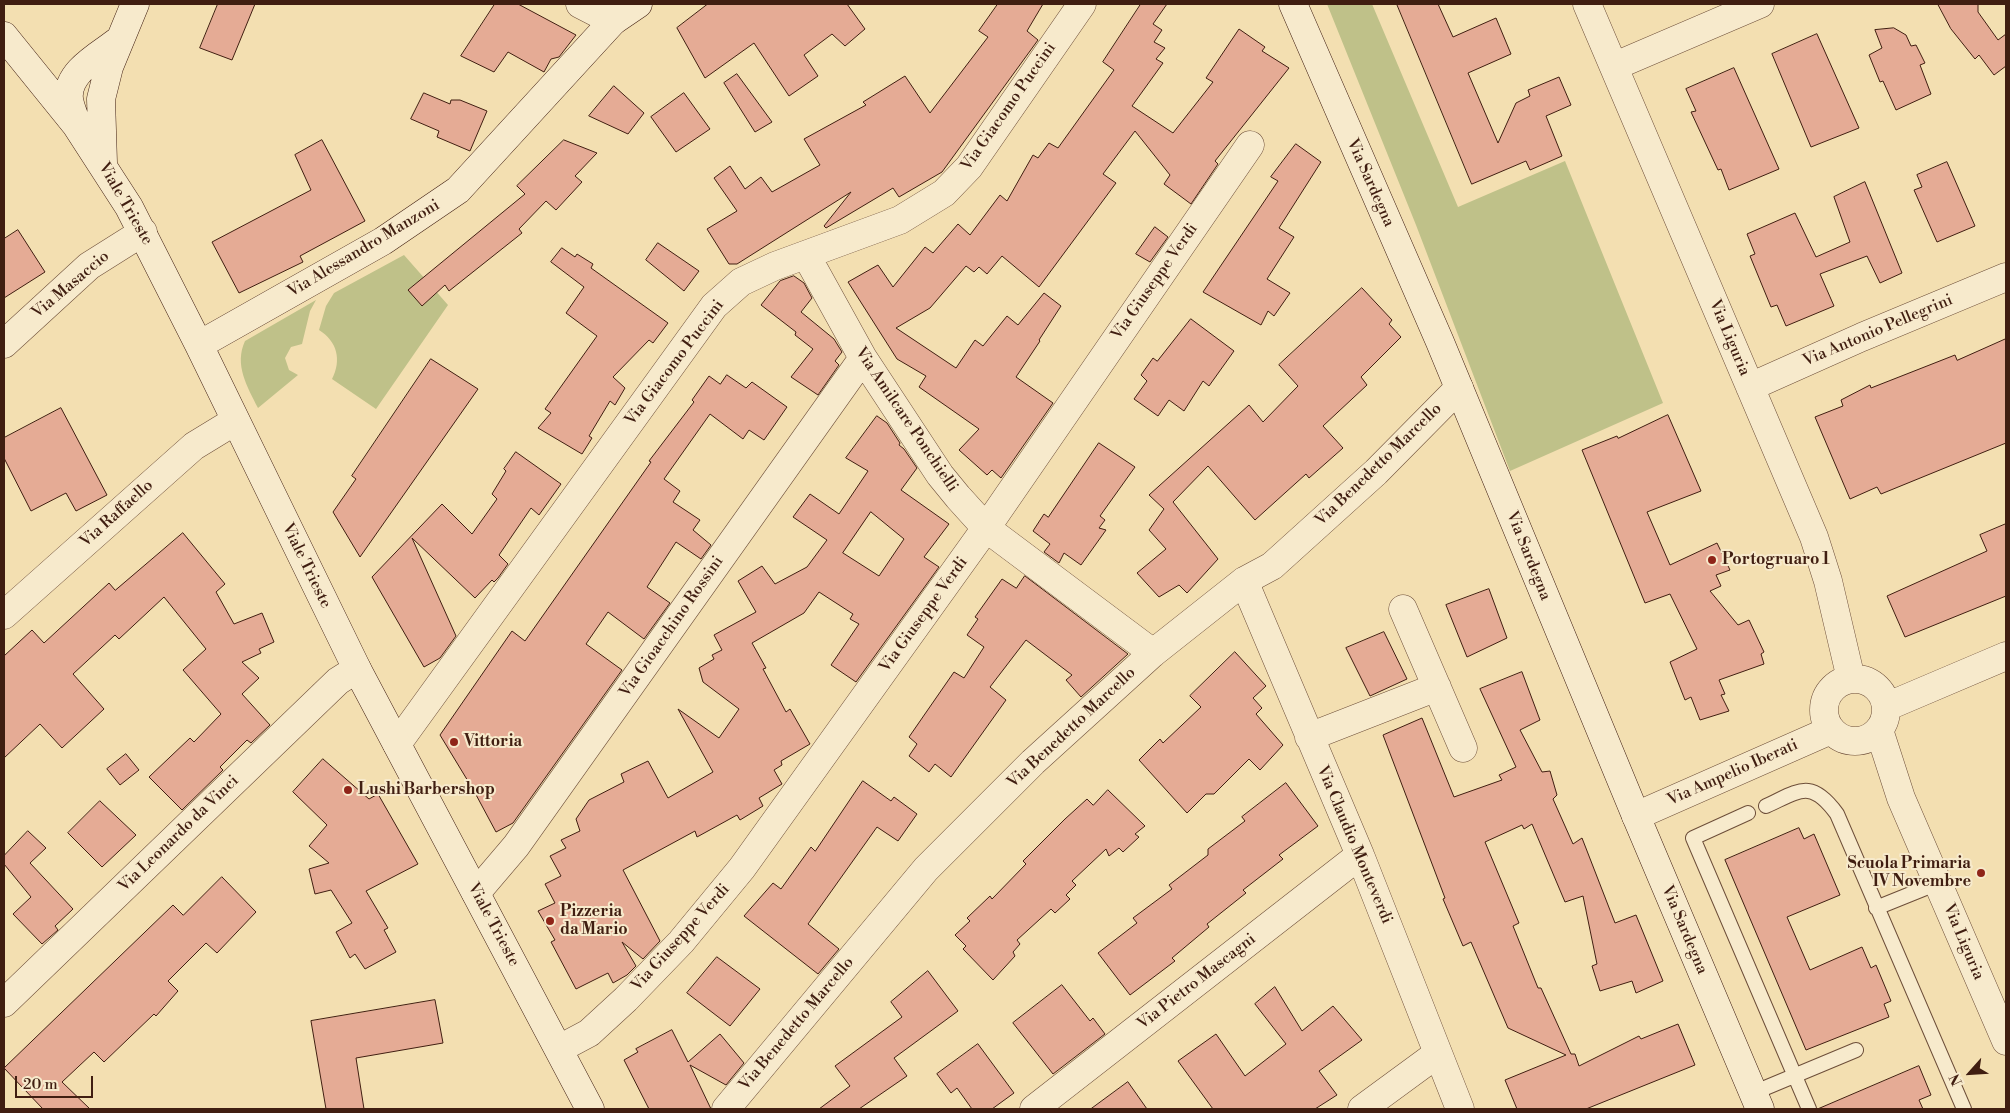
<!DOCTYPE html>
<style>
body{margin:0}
#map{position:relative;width:2010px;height:1113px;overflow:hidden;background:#f3dfb1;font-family:"Libre Bodoni",serif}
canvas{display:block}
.frame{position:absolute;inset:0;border:5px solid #401e11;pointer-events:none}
.north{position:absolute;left:1945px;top:1048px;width:50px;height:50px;-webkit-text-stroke:4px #f7eacc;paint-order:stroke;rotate:244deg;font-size:14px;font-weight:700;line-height:20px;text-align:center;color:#401e11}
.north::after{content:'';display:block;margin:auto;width:18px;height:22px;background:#401e11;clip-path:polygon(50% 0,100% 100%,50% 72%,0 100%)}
.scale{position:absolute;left:15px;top:1076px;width:78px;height:22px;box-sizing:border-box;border:2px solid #401e11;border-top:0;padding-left:6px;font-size:15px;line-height:18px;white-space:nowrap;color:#401e11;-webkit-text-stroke:4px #f7eacc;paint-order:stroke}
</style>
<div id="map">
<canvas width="2010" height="1113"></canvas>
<div class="frame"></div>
<div class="north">N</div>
<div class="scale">20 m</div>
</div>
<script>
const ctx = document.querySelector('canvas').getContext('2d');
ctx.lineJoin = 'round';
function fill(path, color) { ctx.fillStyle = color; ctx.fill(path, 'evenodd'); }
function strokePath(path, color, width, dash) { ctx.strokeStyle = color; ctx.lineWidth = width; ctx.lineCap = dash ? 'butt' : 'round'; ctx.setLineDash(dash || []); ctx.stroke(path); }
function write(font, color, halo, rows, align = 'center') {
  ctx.font = font + ' "Libre Bodoni",serif'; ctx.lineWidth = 4; ctx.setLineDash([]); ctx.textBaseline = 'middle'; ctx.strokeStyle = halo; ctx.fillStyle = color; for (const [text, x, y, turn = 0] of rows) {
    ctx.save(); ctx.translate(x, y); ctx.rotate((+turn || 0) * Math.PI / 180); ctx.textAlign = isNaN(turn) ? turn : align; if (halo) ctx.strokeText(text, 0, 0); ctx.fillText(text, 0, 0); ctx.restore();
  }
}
const green = new Path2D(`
 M1327 4H1372L1458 207 1565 161 1663 403 1510 471 1416 225Z
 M404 255 448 305 376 409 332 379C342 360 337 341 319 330L326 306 334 293Z
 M316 300 310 311 302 344 291 347 285 358 289 370 298 375 258 408C247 386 234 365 245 341Z`);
const building = new Path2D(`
 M218 4H255L232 60 200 48Z
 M495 4H518L576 35 559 57 551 59 544 72 508 52 494 72 461 56Z
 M708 4H847L865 29 845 46 832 34 804 55 818 76 789 96 754 43 705 78 677 28Z
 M998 4H1043L1027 31 1038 40 942 172 899 197 893 188 826 228 824 226 851 192 737 264H729L707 229 737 211 714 178 730 166 745 189 761 177 772 192 820 165 804 139 866 105 863 102 905 76 930 113 988 37 979 31Z
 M1141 4H1167L1153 24 1162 30 1154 42 1165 48 1156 59 1163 63 1132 106 1173 133 1213 82 1206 78 1239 29 1265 47 1262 51 1289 68 1215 161 1218 164 1191 204 1164 184 1170 175 1135 131 1103 174 1116 183 1039 287 1002 256 987 274 979 267 974 272 966 266 930 308 896 328 956 368 975 340 983 346 1007 316 1018 325 1044 293 1061 306 1039 340 1040 341 1016 377 1053 403 1001 478 992 470 987 475 959 450 979 429 919 387 926 376 897 359 848 282 878 265 893 287 925 247 933 253 958 224 970 235 1000 195 1007 201 1033 155 1038 158 1049 143 1058 148 1114 70 1103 62Z
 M1397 4H1438L1453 37 1496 18 1511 54 1468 73 1498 143 1516 103 1530 96 1528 90 1559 77 1571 105 1546 116 1562 156 1530 170 1526 161 1472 184Z
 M1938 4H1978V12L1998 40 2006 34V66L1994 75 1979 55 1975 59 1951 29Z
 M1894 28 1906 35 1911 46 1916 45 1925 63 1920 65 1931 94 1896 110 1883 81 1880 82 1869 55 1882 48 1875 30Z
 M1817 34 1859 128 1811 147 1772 54Z
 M1734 68 1779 169 1729 190 1721 169 1718 170 1691 112 1696 111 1686 89Z
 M737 74 772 122 755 132 724 83Z
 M614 86 644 113 628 134 589 116Z
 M424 93 450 104 451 100H460L487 111 470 151 437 137 439 131 411 119Z
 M684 93 710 129 676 152 651 117Z
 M322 140 365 221 300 256 303 262 239 293 212 242 311 190 295 155Z
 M564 140 597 153 575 176 582 182 556 210 546 201 519 229 522 233 449 291 445 285 422 306 408 290 525 194 517 186Z
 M1296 144 1321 162 1279 228 1294 237 1267 279 1290 293 1274 316 1268 311 1261 325 1203 292 1278 181 1271 177Z
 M1947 162 1975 226 1937 242 1914 190 1922 187 1917 175Z
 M1865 182 1902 273 1880 283 1867 256 1820 274 1834 306 1786 326 1777 305 1771 307 1750 256 1755 254 1747 234 1795 213 1816 257 1850 242 1834 197Z
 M1155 227 1168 237 1150 262 1136 254Z
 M18 230 45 272 4 298V239Z
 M658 243 699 271 684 291 646 260Z
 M562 248 575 257 577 254 593 264 591 268 668 323 653 343 649 340 613 377 625 388 615 405 610 401 589 436 592 438 582 454 538 428 551 413 545 409 597 336 566 313 584 287 551 262Z
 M794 276 804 283 812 298 801 312 834 339 842 352 835 361 839 365 818 395 791 377 813 349 795 335 796 332 761 305 780 281Z
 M1362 288 1392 320 1389 324 1401 337 1361 377 1367 385 1323 426 1343 448 1309 478 1306 474 1255 520 1208 466 1173 502 1218 559 1187 593 1179 585 1159 597 1137 573 1166 549 1149 530 1164 509 1149 495 1249 405 1263 422 1298 386 1279 365Z
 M1191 319 1234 351 1209 386 1203 381 1184 411 1169 400 1158 416 1134 399 1147 381 1141 375 1153 358 1157 361Z
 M2006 339V443L1881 494 1877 487 1850 499 1815 417 1843 406 1841 400 1870 385 1871 388 1955 355 1957 360Z
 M431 359 478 389 360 557 333 512 356 479 352 476Z
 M727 375 746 388 752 382 787 407 764 440 749 430 743 439 710 414 664 479 680 491 673 502 700 520 693 530 711 545 701 559 676 542 647 587 670 603 644 639 608 612 586 644 622 670 513 823 496 832 474 791 440 735 512 631 525 641 651 462 649 461 694 402 692 400 709 376 720 384Z
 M61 408 107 495 76 511 66 493 31 511 4 458V438Z
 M1668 415 1701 491 1647 512 1670 565 1717 543 1730 570 1716 575 1721 586 1710 591 1738 625 1749 620 1764 652 1761 654 1764 664 1719 680 1725 694 1721 695 1729 711 1700 720 1691 697 1685 700 1670 662 1697 649 1670 594 1645 603 1582 450 1617 436 1618 438Z
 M877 416 887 423 900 443 899 445 904 449 917 468 901 490 949 524 924 557 939 567 856 682 831 665 859 624 850 619 853 614 819 592 804 613 752 643 766 668 763 669 786 712 790 709 810 744 781 761 782 765 774 770 782 784 759 798 763 806 740 820 737 815 697 837 695 831 623 870 660 941 643 959 622 942 636 966 627 975 613 983 608 973 576 989 551 942 555 940 538 911 555 903 545 884 561 876 550 856 566 848 561 840 580 831 576 819 589 800 624 782 621 774 648 761 668 798 713 772 678 709 719 738 739 709 703 682 699 668 714 659 712 655 722 650 714 635 756 612 738 581 762 566 775 584 807 567 827 540 793 517 810 494 839 514 868 471 846 458ZM871 512 904 539 879 576 843 553Z
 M1099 443 1135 467 1100 516 1105 520 1099 528 1106 530 1081 565 1064 553 1059 563 1044 552 1050 544 1033 531 1044 514 1048 517Z
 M516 452 561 484 539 515 531 508 499 555 508 564 498 578 494 582 492 580 475 598 412 538 456 636 440 658 424 667 372 577 442 504 472 534 497 499 492 494 506 471 504 469Z
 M2006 524V596L1905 637 1887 596 1987 551 1980 535Z
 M183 533 225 584 216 592 234 624 262 613 274 642 259 649 261 653 242 662 259 678 242 694 270 725 251 743 247 740 220 767 223 770 182 810 149 777 190 738 194 742 221 714 183 670 206 649 164 597 119 639 115 635 73 674 104 709 62 748 40 724 4 758V656L32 630 44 643 109 583 115 590Z
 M1025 576 1128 654 1081 697 1066 680 1072 675 1026 640 990 687 1006 700 951 777 935 764 929 772 909 756 917 744 909 737 954 672 964 678 984 647 967 635 978 619 975 617 1002 579 1016 588Z
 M1489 589 1507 638 1467 657 1446 605Z
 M1384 632 1407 679 1370 696 1346 648Z
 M1235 652 1266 686 1253 698 1262 708 1256 714 1283 745 1260 770 1249 759 1214 794H1206L1187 813 1139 760 1160 739 1163 743 1201 707 1190 696Z
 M1522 672 1540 720 1520 730 1542 772 1550 771 1557 795 1553 799 1573 844 1582 838 1615 923 1636 915 1663 981 1636 993 1632 981 1600 991 1592 966 1597 964 1583 896 1565 902 1532 824 1524 829 1522 825 1485 842 1519 923 1513 926 1538 988H1541L1571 1054H1575L1579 1066 1639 1036 1641 1039 1678 1024 1695 1065 1586 1109H1517L1505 1080 1566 1055 1508 1028 1471 942 1463 946 1443 899 1445 898 1383 735 1422 718 1454 797 1502 780 1499 775 1516 767 1480 689Z
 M126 754 139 770 120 785 107 769Z
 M323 759 369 799 378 794 418 864 366 891 388 928 384 930 396 952 365 969 355 954 350 958 336 932 352 923 331 890 315 894 309 869 329 863 309 846 327 825 293 792Z
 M863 781 891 801 894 797 917 814 898 841 877 827 808 924 839 949 818 974 744 916 773 883 781 889 811 847 815 851Z
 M1286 783 1318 826 1279 855 1283 859 1243 890 1246 893 1207 924 1209 927 1172 958 1175 961 1130 995 1098 953 1137 923 1133 918 1172 889 1169 885 1208 855V849L1245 821 1242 817Z
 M1108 790 1145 826 1135 834 1139 837 1123 852 1119 848 1109 856 1106 849 1072 881 1076 885 1066 895 1070 899 1055 913 1051 909 1017 940 1020 944 1013 952 1015 956 993 980 963 949 966 946 955 935 970 921 967 918 990 896 992 899 1026 864 1023 861 1065 819 1087 799 1093 805Z
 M100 801 136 835 102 867 68 833Z
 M1799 828 1804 839 1814 834 1840 895 1787 917 1810 970 1862 947 1871 968 1876 965 1891 1001 1884 1004 1889 1017 1806 1050 1725 860Z
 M28 831 46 848 30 863 73 909 55 926 58 930 42 944 13 914 31 897 4 864V856Z
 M222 877 256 912 217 953 206 943 168 981 178 991 156 1016 154 1014 104 1062 94 1052 62 1082 90 1109H43L4 1068 173 905 183 915Z
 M717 957 760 989 730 1026 687 993Z
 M928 971 958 1011 894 1058 907 1076 859 1109H819L850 1086 835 1066 902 1017 891 1002Z
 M1062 985 1090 1021 1093 1018 1105 1034 1053 1074 1013 1023Z
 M1275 987 1302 1031 1333 1006 1362 1040 1319 1071 1337 1095 1315 1109H1213L1178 1061 1216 1034 1245 1076 1286 1044 1255 1004Z
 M435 1000 443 1043 356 1058 364 1109H326L311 1021Z
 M672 1030 688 1062 720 1034 744 1063 726 1085 690 1065 711 1109H649L624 1060 638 1052 636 1049Z
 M978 1044 1014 1093 992 1109H972L957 1088 951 1093 937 1074Z
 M1919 1066 1931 1095 1919 1100 1923 1109H1818Z
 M1128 1082 1147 1109H1091Z`);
const lane = new Path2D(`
 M1766 806C1799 791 1811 778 1837 814L1964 1109
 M1748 813 1693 838 1809 1109
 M1876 908 1938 883
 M1753 1093 1856 1050`);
const street = new Path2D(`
 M580 4 613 21
 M1587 4 1814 537 1828 581 1851 679
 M1615 66 1760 4
 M806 255 863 358 940 475 958 497 986 528 1153 653
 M4 344 89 266 143 232
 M1750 387 1862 337 2006 277
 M1244 581 1360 855 1460 1109
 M1403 609 1463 748
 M4 615 194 446 235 421
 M1824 710a31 31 0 1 1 62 0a31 31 0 1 1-62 0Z
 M1886 707 2006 656
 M1879 730 1901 798 2006 1041
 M1309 737 1437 687
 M397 744 714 306 741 282 775 266 900 220 944 193 969 167 1082 4
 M1636 816 1831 730
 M476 893 516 846 863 358
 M4 1003 338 681 357 669
 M559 1049 589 1033 626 999 681 942 742 868 986 528 1250 145
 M726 1109 926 869 1033 762 1153 653 1244 581 1272 566 1376 472 1459 388
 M1034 1109 1360 855
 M1362 1109 1437 1054`);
const secondary = new Path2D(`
 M1293 4 1440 342 1636 816 1760 1109
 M4 36 76 125 129 207 199 345 357 669 590 1109
 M76 122C74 115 70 107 69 99 66 72 100 55 118 41
 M103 163 101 99 109 67 135 4
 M199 345 383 241 458 190 613 21 638 4`);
const markers = [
 [1712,560,5,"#8f2418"],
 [454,742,5,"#8f2418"],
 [348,790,5,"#8f2418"],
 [1981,873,5,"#8f2418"],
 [550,921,5,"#8f2418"]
];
const streetNames = [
 ["Via Giacomo Puccini",1009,107,-55],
 ["Via Sardegna",1370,183,66],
 ["Viale Trieste",125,204,60],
 ["Via Alessandro Manzoni",364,249,-31],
 ["Via Giuseppe Verdi",1155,282,-55],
 ["Via Masaccio",71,285,-40],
 ["Via Antonio Pellegrini",1878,331,-23],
 ["Via Liguria",1729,338,67],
 ["Via Giacomo Puccini",675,363,-53],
 ["Via Amilcare Ponchielli",906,420,56],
 ["Via Benedetto Marcello",1379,465,-44],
 ["Via Raffaello",117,514,-42],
 ["Via Sardegna",1528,556,68],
 ["Viale Trieste",306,566,64],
 ["Via Giuseppe Verdi",924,615,-54],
 ["Via Gioacchino Rossini",672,627,-55],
 ["Via Benedetto Marcello",1072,728,-43],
 ["Via Ampelio Iberati",1733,773,-24],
 ["Via Leonardo da Vinci",179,834,-44],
 ["Via Claudio Monteverdi",1354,845,67],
 ["Viale Trieste",493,925,62],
 ["Via Sardegna",1684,930,67],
 ["Via Giuseppe Verdi",681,938,-48],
 ["Via Liguria",1963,942,67],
 ["Via Pietro Mascagni",1197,982,-38],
 ["Via Benedetto Marcello",797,1024,-50]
];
const poiNames = [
 ["Portogruaro 1",1722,560],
 ["Vittoria",464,742],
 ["Lushi Barbershop",358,790],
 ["Scuola Primaria",1971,864,"right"],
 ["IV Novembre",1971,882,"right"],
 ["Pizzeria",560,912],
 ["da Mario",560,930]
];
fill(green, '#bfc189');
fill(building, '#e5ab95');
strokePath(building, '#401e11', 1);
strokePath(lane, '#6d4e39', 16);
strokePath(street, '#6d4e39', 29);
strokePath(secondary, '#401e11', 29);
strokePath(lane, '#f7eacc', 14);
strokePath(street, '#f7eacc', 28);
strokePath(secondary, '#f7eacc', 28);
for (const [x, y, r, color] of markers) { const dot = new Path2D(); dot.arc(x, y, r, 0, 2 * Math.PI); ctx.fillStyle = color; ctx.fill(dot); strokePath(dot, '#f7eacc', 2); }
write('16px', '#401e11', '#f7eacc', streetNames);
write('bold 16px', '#401e11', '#f7eacc', poiNames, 'left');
</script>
